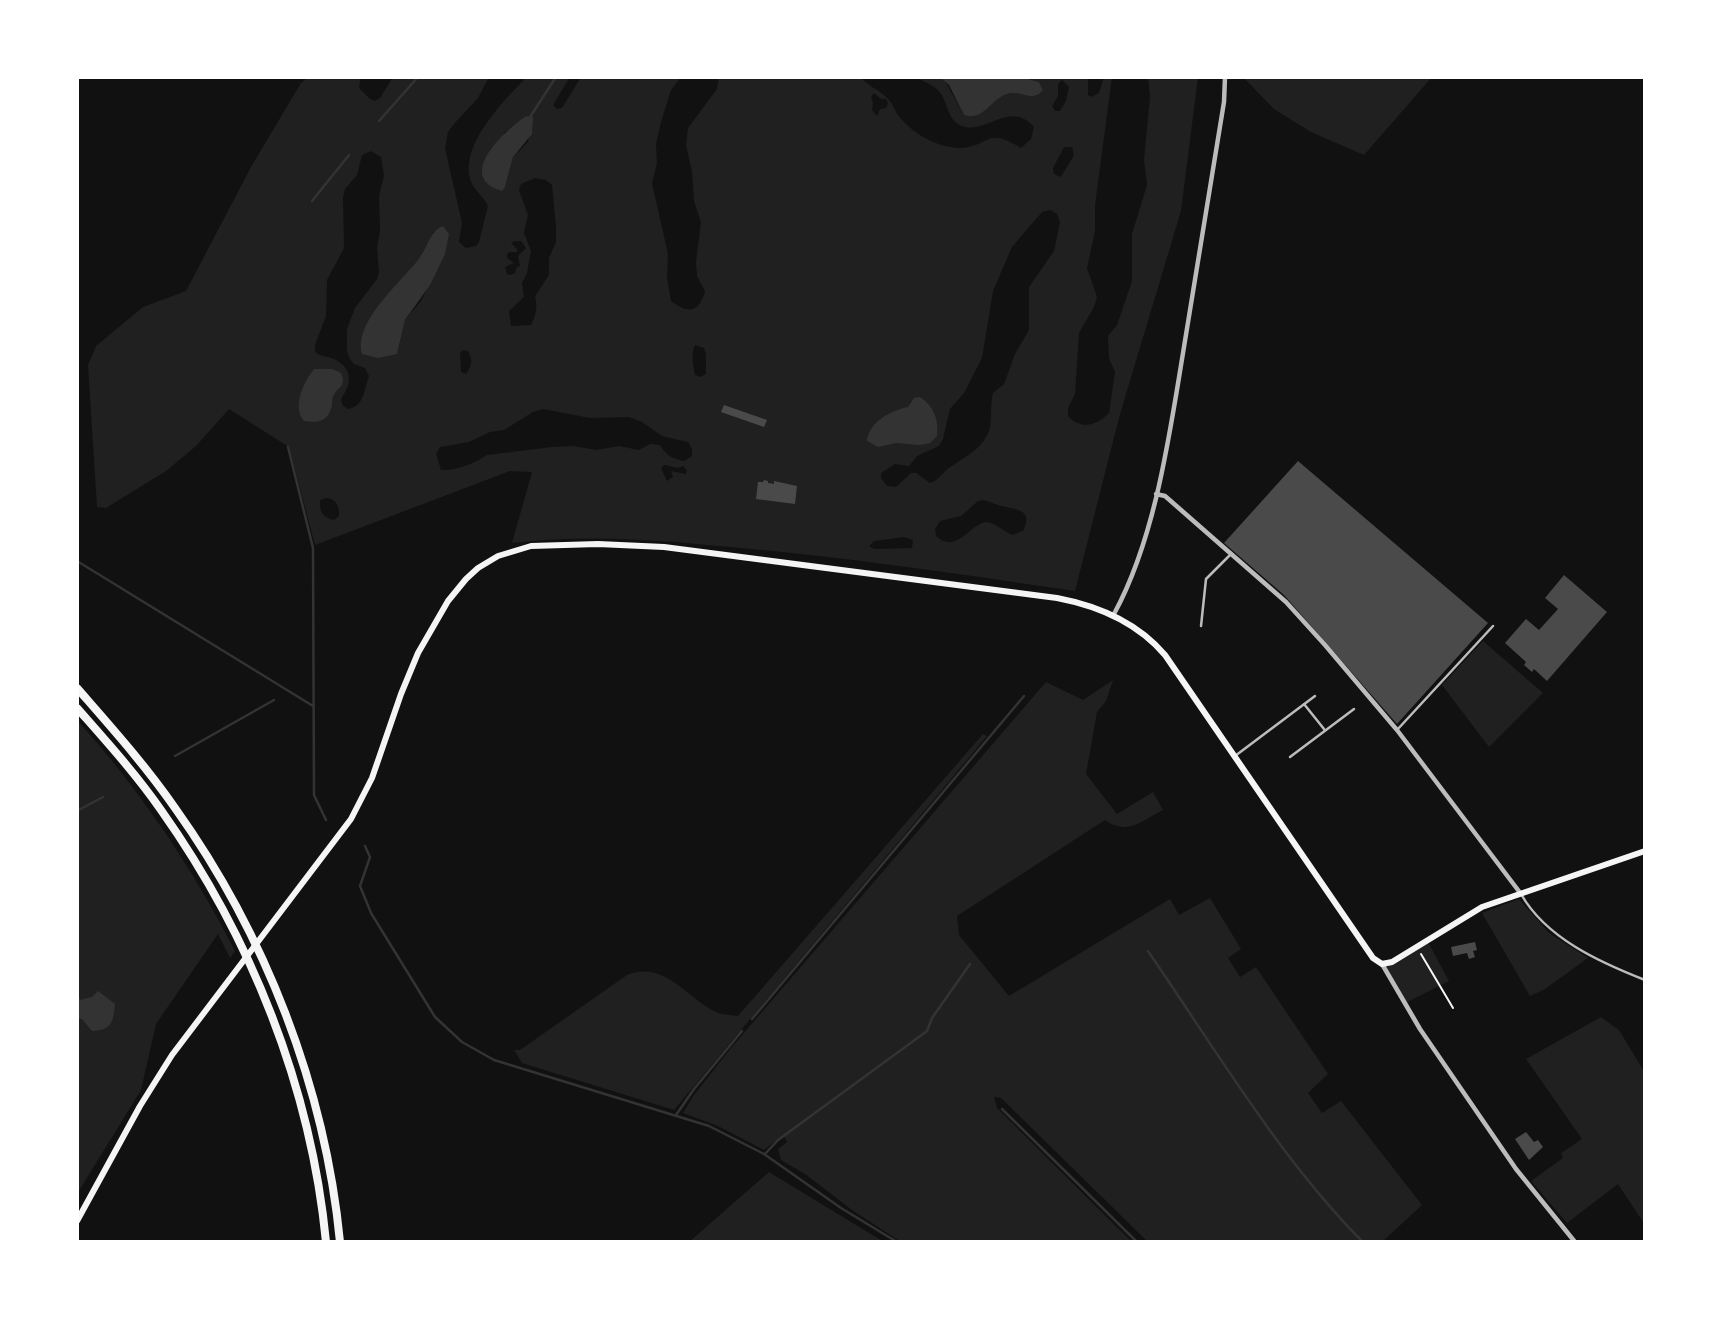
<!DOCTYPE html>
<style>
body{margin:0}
#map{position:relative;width:1722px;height:1319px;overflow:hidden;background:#111;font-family:Roboto,sans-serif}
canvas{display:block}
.frame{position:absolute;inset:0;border:79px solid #fff;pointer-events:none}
</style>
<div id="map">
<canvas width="1722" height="1319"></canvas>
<div class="frame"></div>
</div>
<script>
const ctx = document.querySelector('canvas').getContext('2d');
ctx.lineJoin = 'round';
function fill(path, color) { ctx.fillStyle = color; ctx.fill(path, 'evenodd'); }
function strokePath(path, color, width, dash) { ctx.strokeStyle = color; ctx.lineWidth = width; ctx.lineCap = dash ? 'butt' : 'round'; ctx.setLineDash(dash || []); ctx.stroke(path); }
const green = new Path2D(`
 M309 77H361L359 88 370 99 375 101 380 98 393 77H489L478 98 453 125 448 132 445 148 462 223 459 242 466 248 476 246 479 242 488 206C484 197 476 192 472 184 456 148 504 100 527 77H570L553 105 557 109 562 108 581 77H681L671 90 661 122 656 144 657 163 652 183 668 254 667 278 671 301C688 314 699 313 705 291L697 276 696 262 701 222 694 201 692 171 686 146 688 128 717 89 719 77H860C868 86 878 89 886 97 892 102 894 109 898 115 911 133 938 148 960 148 992 146 985 126 1021 148L1031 139 1034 127C1010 99 986 135 962 126 948 121 948 104 941 94 935 85 923 81 914 77H940L944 79 964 115C982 122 991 99 1007 94 1020 89 1033 104 1043 90L1039 82 1021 77H1088V95L1091 97 1099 93 1104 77H1112L1095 205V231L1087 268 1097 297 1094 307 1079 333 1075 394 1068 408V416C1081 430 1096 426 1109 413L1115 372 1109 358 1108 336 1117 325 1132 281V234L1147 185 1144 160 1150 97 1148 77H1198L1181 211 1120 414 1075 591C960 574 846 557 730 547 654 540 589 534 512 543L532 472 510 471 315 545 289 447 229 409 196 446 166 471 106 508 97 507 88 365 96 346 143 307 186 291 251 167 301 83ZM1062 80 1069 87 1066 101 1060 111H1055L1052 106 1058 96V84ZM874 93 881 99H886L888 103 886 108 880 109 877 116 872 110 873 103 871 97ZM526 116 532 117 528 142 513 157 505 187 504 133ZM1064 147H1072L1074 155 1061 177 1054 174 1053 168ZM371 151 381 157 384 176 379 196 380 231 377 248 379 272 377 279 355 308 347 329V351L350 359 354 364 365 368 369 376C364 389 365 406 348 409L343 406 341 399C351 385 354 370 336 360 329 356 321 357 315 352V345L326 316 327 280 344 248 343 197 345 189 357 175 362 155ZM535 178 546 180 552 185 556 227V242L549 258V275L535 296C538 308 536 315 531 325L511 326 509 311 524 297 522 283 527 273 531 251 524 233 528 215 519 190 521 184ZM1050 210 1057 214 1060 222 1054 251 1029 287V330L1015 354 1004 384 993 393C990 404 992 415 990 427 986 446 967 456 952 466 943 471 940 480 930 483L916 473H911L896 487 887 486 881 478V473L895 464 909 466 917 456 939 446 943 439 950 409 964 393 982 358 993 291 999 277 1012 247 1042 212ZM434 231 435 273 421 301 405 320 398 350 369 320 421 256ZM515 241H521L526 248 518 256 520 266 517 267 515 273 510 275 507 274 505 267 514 263 507 258V254L509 252H517V249L511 243ZM695 345 704 348 706 354V374L700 377 695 375C693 365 691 354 695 345ZM463 350 468 351C473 359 472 366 466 374L461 372 460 353ZM543 409 590 418 629 417 642 422 662 436 688 442 692 449V456L684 461C671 458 667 456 660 445L650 444 639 450 619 446 597 450 572 446 552 447 487 455C476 463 456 471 441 470L436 454 440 447 469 442 490 432 504 430 533 412ZM664 465 678 468 683 466 687 470 686 474 671 471 673 477 667 481 661 468ZM326 498C336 498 340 507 339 516L334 520C323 518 319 511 320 500ZM984 500C988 501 992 503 995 504 1009 510 1036 506 1023 531L1012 535C1005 532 994 522 986 522 970 524 956 555 936 536L935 529 940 521 961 516 978 501ZM904 537 913 540 912 548 874 549 869 546 874 541Z
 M1243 77H1432L1364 155 1311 132 1274 109Z
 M1483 641 1543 693 1489 747 1442 685Z
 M1113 680 1106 701 1097 712 1086 774 1117 814 1153 792 1163 810C1141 821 1128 836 1105 820L957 916 959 935 1009 996 1170 899 1179 915 1210 898 1241 949 1228 958 1240 977 1256 967 1328 1074 1308 1093 1322 1113 1341 1101 1422 1205 1382 1242H1148L1001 1098 994 1097 997 1108 1132 1242H901L852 1210 805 1174 781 1160 778 1149 787 1142 783 1135 764 1150 718 1126 683 1113 694 1095 731 1048 1046 682 1083 700Z
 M77 720C140 790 192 867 235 951L230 958 218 934 156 1024 141 1090 77 1194Z
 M983 734 987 736 674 1110 522 1063 514 1050H520L627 975C665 960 686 998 716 1012 722 1015 732 1015 738 1016Z
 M1519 899 1549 933 1588 958 1545 989 1530 996 1482 913Z
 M1428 942 1449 981 1405 1003 1384 966Z
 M1601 1017 1619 1030 1645 1073V1225L1618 1184 1567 1223 1531 1181 1563 1158 1561 1153 1582 1139 1526 1059Z
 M769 1172 884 1242H689Z`);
const water = new Path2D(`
 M940 77H1021L1039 82 1043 90C1033 104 1020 89 1007 94 991 99 983 122 964 115L949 85Z
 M526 116 533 117 532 134 513 157 505 187 502 191C454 177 505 130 526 116Z
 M443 226 449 234 445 254 430 285 405 320 397 354 378 358 362 354C353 321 403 281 420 257 428 246 430 231 443 226Z
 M314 369H332L341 373C347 388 337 386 333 397 331 402 333 403 331 408 328 422 316 423 304 421 292 407 303 383 314 369Z
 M920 397C934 406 939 420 937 436L930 443 920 445 896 443 878 447 867 441C869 422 890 411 908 407L914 398Z
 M98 991 115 1004C113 1023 112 1030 92 1031L82 1019H77V992L80 1000 92 997Z`);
const stream = new Path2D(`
 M530 117 556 77
 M379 121 418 77
 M312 201 349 155
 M288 447 313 548 314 795 326 820
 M77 561 313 706
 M175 756 274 700
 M77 811 103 797
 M365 846 370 857 360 886 371 913 435 1017 462 1042 494 1060 709 1126 764 1154 841 1208 897 1242
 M1148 951C1214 1047 1281 1160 1363 1242
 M752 1019 1024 696
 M1002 1109 1137 1242
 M676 1115 694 1089 742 1031
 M765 1154 778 1140 927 1031 932 1018 970 964`);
const building = new Path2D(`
 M724 405 767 420 764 427 721 412Z
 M1298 461 1488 623 1397 724 1284 595 1224 543Z
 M764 480 768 481V483L774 484V481L797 486 795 504 756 499 758 482H763Z
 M1564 575 1607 612 1547 681 1534 669 1532 672 1524 665 1526 662 1505 643 1526 619 1539 630 1558 609 1545 598Z
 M1475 942 1477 950 1473 951 1475 957 1469 959 1467 953 1453 956 1451 947Z
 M1526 1132 1534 1142 1538 1140 1543 1147 1529 1160 1515 1139Z`);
const path = new Path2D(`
 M1421 954 1453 1008`);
const service = new Path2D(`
 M1201 626 1206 579 1231 554
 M1304 704 1324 729
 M1397 730 1493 626
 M1235 756 1315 696
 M1290 757 1354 709
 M1521 894C1546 938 1599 962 1645 980`);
const minor = new Path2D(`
 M1156 494 1165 496 1286 602 1325 645 1397 730 1521 894
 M1114 614C1155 539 1169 438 1183 353 1197 269 1210 185 1224 102L1225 77
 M1382 964 1420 1029 1516 1169 1575 1242`);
const secondary = new Path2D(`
 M77 1221 140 1106 172 1055 351 819 372 778 401 694 418 653 448 601 466 579 478 568 498 556 531 546 598 544 664 547 1057 598C1099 606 1137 622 1165 655L1373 958 1382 964 1392 962 1482 907 1645 851`);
const trunk = new Path2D(`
 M77 688C111 727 146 766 175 808 265 934 325 1087 340 1242
 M77 708C106 741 136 774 161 810 251 937 311 1087 326 1242`);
fill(green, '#202020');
fill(water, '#333');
strokePath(stream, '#333', 2.5);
fill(building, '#4a4a4a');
strokePath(path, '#f5f5f5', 2);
strokePath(service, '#bcbcbc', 2.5);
strokePath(minor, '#bcbcbc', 4.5);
strokePath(secondary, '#f5f5f5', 6);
strokePath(trunk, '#f5f5f5', 8);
</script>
